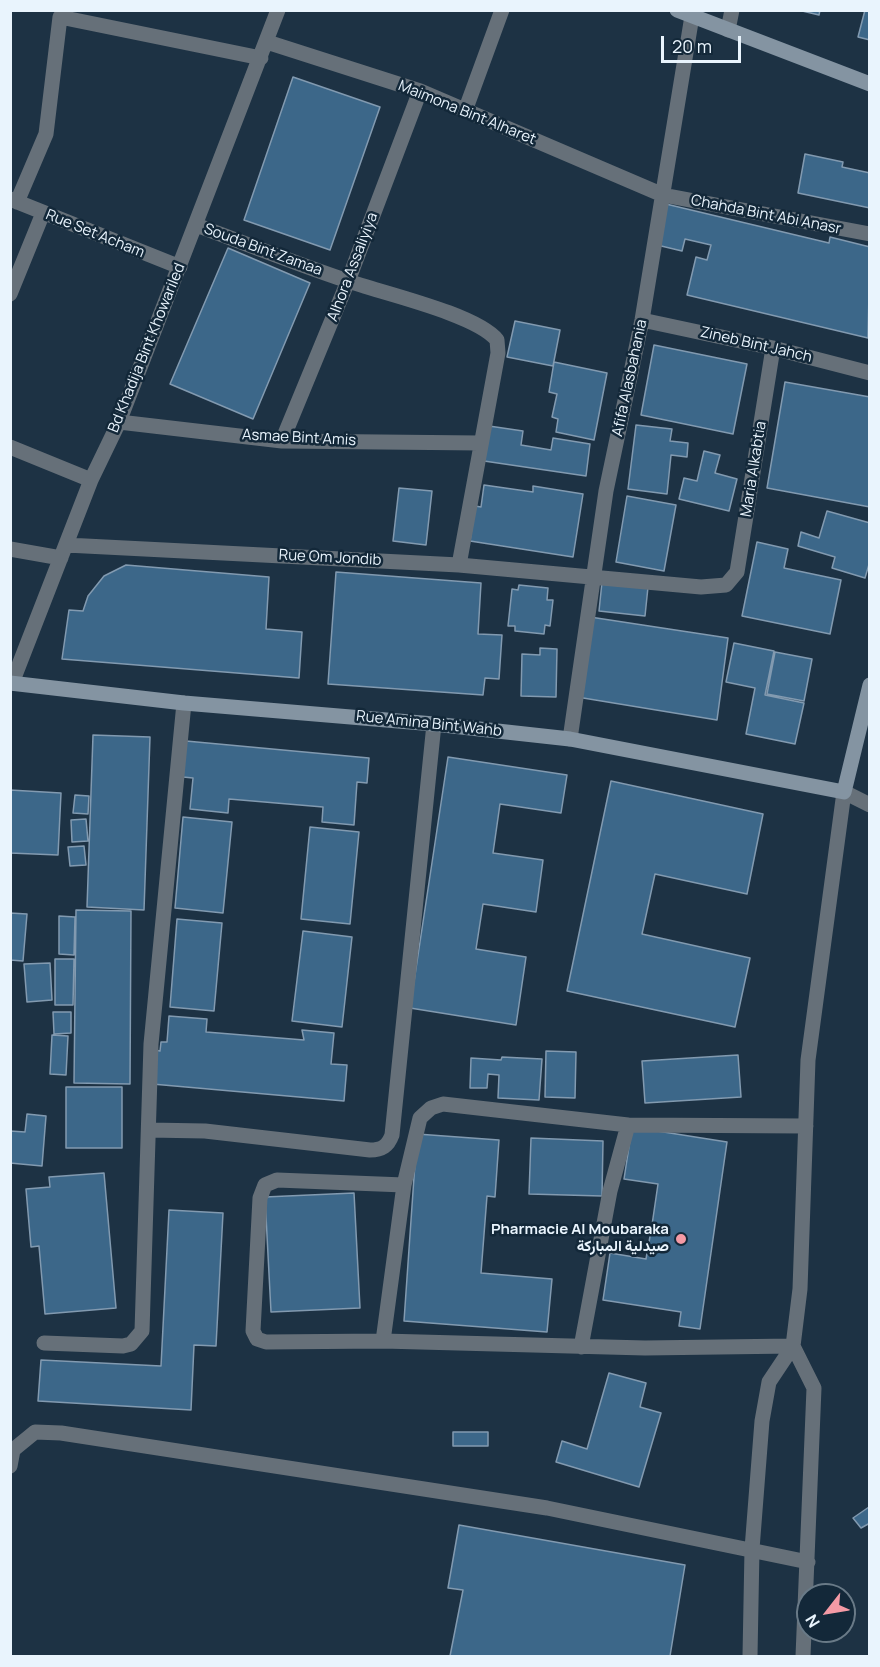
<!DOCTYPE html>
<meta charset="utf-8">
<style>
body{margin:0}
#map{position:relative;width:880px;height:1667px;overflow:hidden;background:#1d3244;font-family:Manrope,sans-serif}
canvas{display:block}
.frame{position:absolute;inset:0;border:12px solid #e9f4fd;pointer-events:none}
.north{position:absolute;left:796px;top:1583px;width:60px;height:60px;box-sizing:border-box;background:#132839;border:2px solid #697a87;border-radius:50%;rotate:239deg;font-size:16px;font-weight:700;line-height:24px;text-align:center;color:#e9f4fd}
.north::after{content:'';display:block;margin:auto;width:21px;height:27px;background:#f49aa5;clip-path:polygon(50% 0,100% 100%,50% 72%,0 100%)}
.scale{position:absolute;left:661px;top:36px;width:80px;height:27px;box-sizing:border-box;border:3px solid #e9f4fd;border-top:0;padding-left:8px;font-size:18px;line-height:21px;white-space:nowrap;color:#e9f4fd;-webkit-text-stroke:4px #132839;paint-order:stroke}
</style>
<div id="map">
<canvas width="880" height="1667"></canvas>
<div class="frame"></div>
<div class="north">N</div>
<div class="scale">20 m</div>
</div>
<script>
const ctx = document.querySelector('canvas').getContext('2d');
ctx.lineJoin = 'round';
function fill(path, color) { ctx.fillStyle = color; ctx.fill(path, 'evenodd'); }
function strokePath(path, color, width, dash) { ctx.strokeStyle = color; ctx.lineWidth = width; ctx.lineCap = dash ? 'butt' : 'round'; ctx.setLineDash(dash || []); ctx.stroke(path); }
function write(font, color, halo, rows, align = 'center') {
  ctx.font = font + ' Manrope,Vazirmatn,sans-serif'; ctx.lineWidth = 5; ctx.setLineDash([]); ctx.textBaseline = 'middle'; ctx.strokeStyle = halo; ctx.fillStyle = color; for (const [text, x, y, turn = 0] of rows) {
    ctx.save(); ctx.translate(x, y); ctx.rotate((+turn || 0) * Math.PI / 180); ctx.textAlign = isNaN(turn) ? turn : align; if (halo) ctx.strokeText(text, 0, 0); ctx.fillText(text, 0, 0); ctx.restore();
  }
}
const building = new Path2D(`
 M798 10H820L819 15Z
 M865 10H870V40L858 37Z
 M293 77 380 107 330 250 244 220Z
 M805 154 843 162 842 167 870 173V208L798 193Z
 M666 204 829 243 830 237 870 247 868 338 687 295 696 257 707 260 711 245 685 239 682 251 657 245Z
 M228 248 310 283 253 419 170 384Z
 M515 321 560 330 553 366 507 357Z
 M654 345 747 364 733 434 641 415Z
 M554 362 607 373 594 440 556 432 558 419 552 417 557 394 549 392Z
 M785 382 870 397V507L767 488Z
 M636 425 672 429 670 441 688 443 687 457 671 455 667 494 628 489Z
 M489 426 523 431 521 445 551 450 553 438 590 444 586 476 484 461Z
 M704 451 720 455 715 473 737 479 729 511 679 499 684 478 697 481Z
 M484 485 533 492V486L583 494 573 557 470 541 475 506 481 507Z
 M399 488 432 491 426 545 393 541Z
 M627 496 676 505 664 571 616 562Z
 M827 511 870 523V561L865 578 832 568 835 557 798 546 801 532 819 538Z
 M757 542 788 549 784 568 841 580 830 634 742 616Z
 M126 565 269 577 266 629 302 632 299 678 62 659 69 610 83 611 88 596 104 576Z
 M336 572 481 583 478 634 502 635 499 679 485 678 483 695 328 684Z
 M602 582 648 587 645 616 599 611Z
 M519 585 548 588 547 600H553L550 626 545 625 544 634 515 631V626H508L512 589 518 590Z
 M590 617 728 638 717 720 577 697Z
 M734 643 774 651 765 695 804 703 795 744 746 734 755 688 726 682Z
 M540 648 557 649 556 697 521 696 522 654 540 655Z
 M775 652 812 659 804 701 767 694Z
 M93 735 150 737 144 910 87 907Z
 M186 741 369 758 367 783 357 782 354 825 322 822 323 807 229 799 228 813 190 809 193 778 183 777Z
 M448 757 567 775 561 813 500 804 493 853 543 860 536 912 483 904 476 949 526 957 516 1025 410 1008Z
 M611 781 763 814 747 894 655 874 642 934 750 958 735 1027 567 991Z
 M10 790 61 793 58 855 10 853Z
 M75 795 89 796 88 814 73 813Z
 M183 817 232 822 223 913 175 908Z
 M86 819 88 841 72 842 71 820Z
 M310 827 359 832 350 924 301 919Z
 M84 846 86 865 70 866 68 847Z
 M76 910 131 911 130 1084 74 1083Z
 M10 913 27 914 23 961 10 960Z
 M59 916 75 917 74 955 59 954Z
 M177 919 222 923 214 1011 170 1007Z
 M303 931 352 937 342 1027 292 1021Z
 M55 959H74L73 1005H55Z
 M50 963 52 1000 27 1002 24 964Z
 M53 1012H71V1033L54 1034Z
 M169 1016 207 1019 206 1032 304 1040 302 1030 334 1033 331 1064 347 1065 344 1101 152 1084 155 1050 160 1051 161 1042H167Z
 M52 1035 68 1036 66 1075 50 1074Z
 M546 1051 576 1052 575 1098 545 1097Z
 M738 1055 741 1097 645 1103 642 1061Z
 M502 1057 542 1059 539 1100 498 1098 499 1075 488 1074 487 1088H470L471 1058 501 1060Z
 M66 1087H122V1148H66Z
 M27 1114 46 1116 42 1166 10 1163V1131L25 1132Z
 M632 1127 727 1142 700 1329 679 1326 681 1312 603 1300 610 1253 646 1259 652 1225 658 1184 624 1179Z
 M417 1134 499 1140 495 1197 487 1196 481 1273 552 1279 547 1332 404 1321Z
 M531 1138 603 1141 602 1196 529 1194Z
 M104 1173 116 1308 45 1314 39 1246 31 1247 26 1189 50 1187 49 1177Z
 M354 1193 360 1308 271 1312 265 1197Z
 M169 1210 223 1213 216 1346 194 1345 191 1410 38 1401 41 1360 161 1366Z
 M609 1373 646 1383 640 1407 661 1413 639 1487 556 1462 562 1441 587 1449Z
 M453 1432H488V1446H453Z
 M869 1507 870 1523 861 1528 853 1518Z
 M459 1525 685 1565 670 1656H450L463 1590 448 1588Z`);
const minor = new Path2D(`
 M728 30 732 10
 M267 42 420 91 663 195 870 234
 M465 111 502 10
 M10 199 180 267
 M17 202 46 134 60 17 261 58
 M196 225C247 244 297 264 348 281 382 293 476 314 497 340L498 353 459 565
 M10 294 43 213
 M642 320 773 348 870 373
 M119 422 282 441 480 443
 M282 441 348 281 420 91
 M10 447 91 480
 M66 545 459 565 701 587 726 585 737 572 773 348
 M10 549 61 558
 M12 683 91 480 119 422 278 10
 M570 739 606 491 642 320 692 16
 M628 1125 443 1104 431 1108 420 1118 404 1185 383 1341 645 1348 793 1346
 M149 1130 205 1131 370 1150C382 1150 388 1146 392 1135L434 724
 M383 1341 266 1342 257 1339 253 1331 260 1198 265 1185 277 1180 404 1185
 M44 1343 123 1346 131 1344 142 1331 151 1044 184 703
 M793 1346 814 1388 803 1656
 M581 1347 610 1191 628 1125 806 1126
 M10 1466 13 1450 35 1432 61 1433 547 1508 808 1562
 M750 1656 752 1549 762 1421 769 1382 793 1346 800 1289 808 1060 844 792`);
const tertiary = new Path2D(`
 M844 792 870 805`);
const secondary = new Path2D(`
 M677 10 870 84
 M10 683 184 703 434 724 570 739 844 792 870 685`);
const markers = [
 [681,1239,6,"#f49aa5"]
];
const streetNames = [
 ["Maimona Bint Alharet",467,113,22],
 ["Chahda Bint Abi Anasr",766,215,11],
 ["Rue Set Acham",95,234,22],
 ["Souda Bint Zamaa",263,250,20],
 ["Alhora Assaliyiya",353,267,-69],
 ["Zineb Bint Jahch",756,345,13],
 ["Bd Khadija Bint Khowariled",147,348,-68],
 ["Afifa Alasbahania",630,378,-78],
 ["Asmae Bint Amis",299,438,3],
 ["Maria Alkabtia",754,469,-81],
 ["Rue Om Jondib",330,558,3],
 ["Rue Amina Bint Wahb",429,724,6]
];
const poiNames = [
 ["Pharmacie Al Moubaraka",669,1230],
 ["صيدلية المباركة",669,1247]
];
fill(building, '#3c6789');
strokePath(building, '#829ab0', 1.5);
strokePath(minor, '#667079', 15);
strokePath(tertiary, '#667079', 15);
strokePath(secondary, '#8494a2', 15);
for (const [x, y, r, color] of markers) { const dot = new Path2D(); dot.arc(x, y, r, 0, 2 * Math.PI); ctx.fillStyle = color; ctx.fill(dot); strokePath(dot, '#132839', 2); }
write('15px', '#e9f4fd', '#132839', streetNames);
write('bold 15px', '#e9f4fd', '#132839', poiNames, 'right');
</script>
